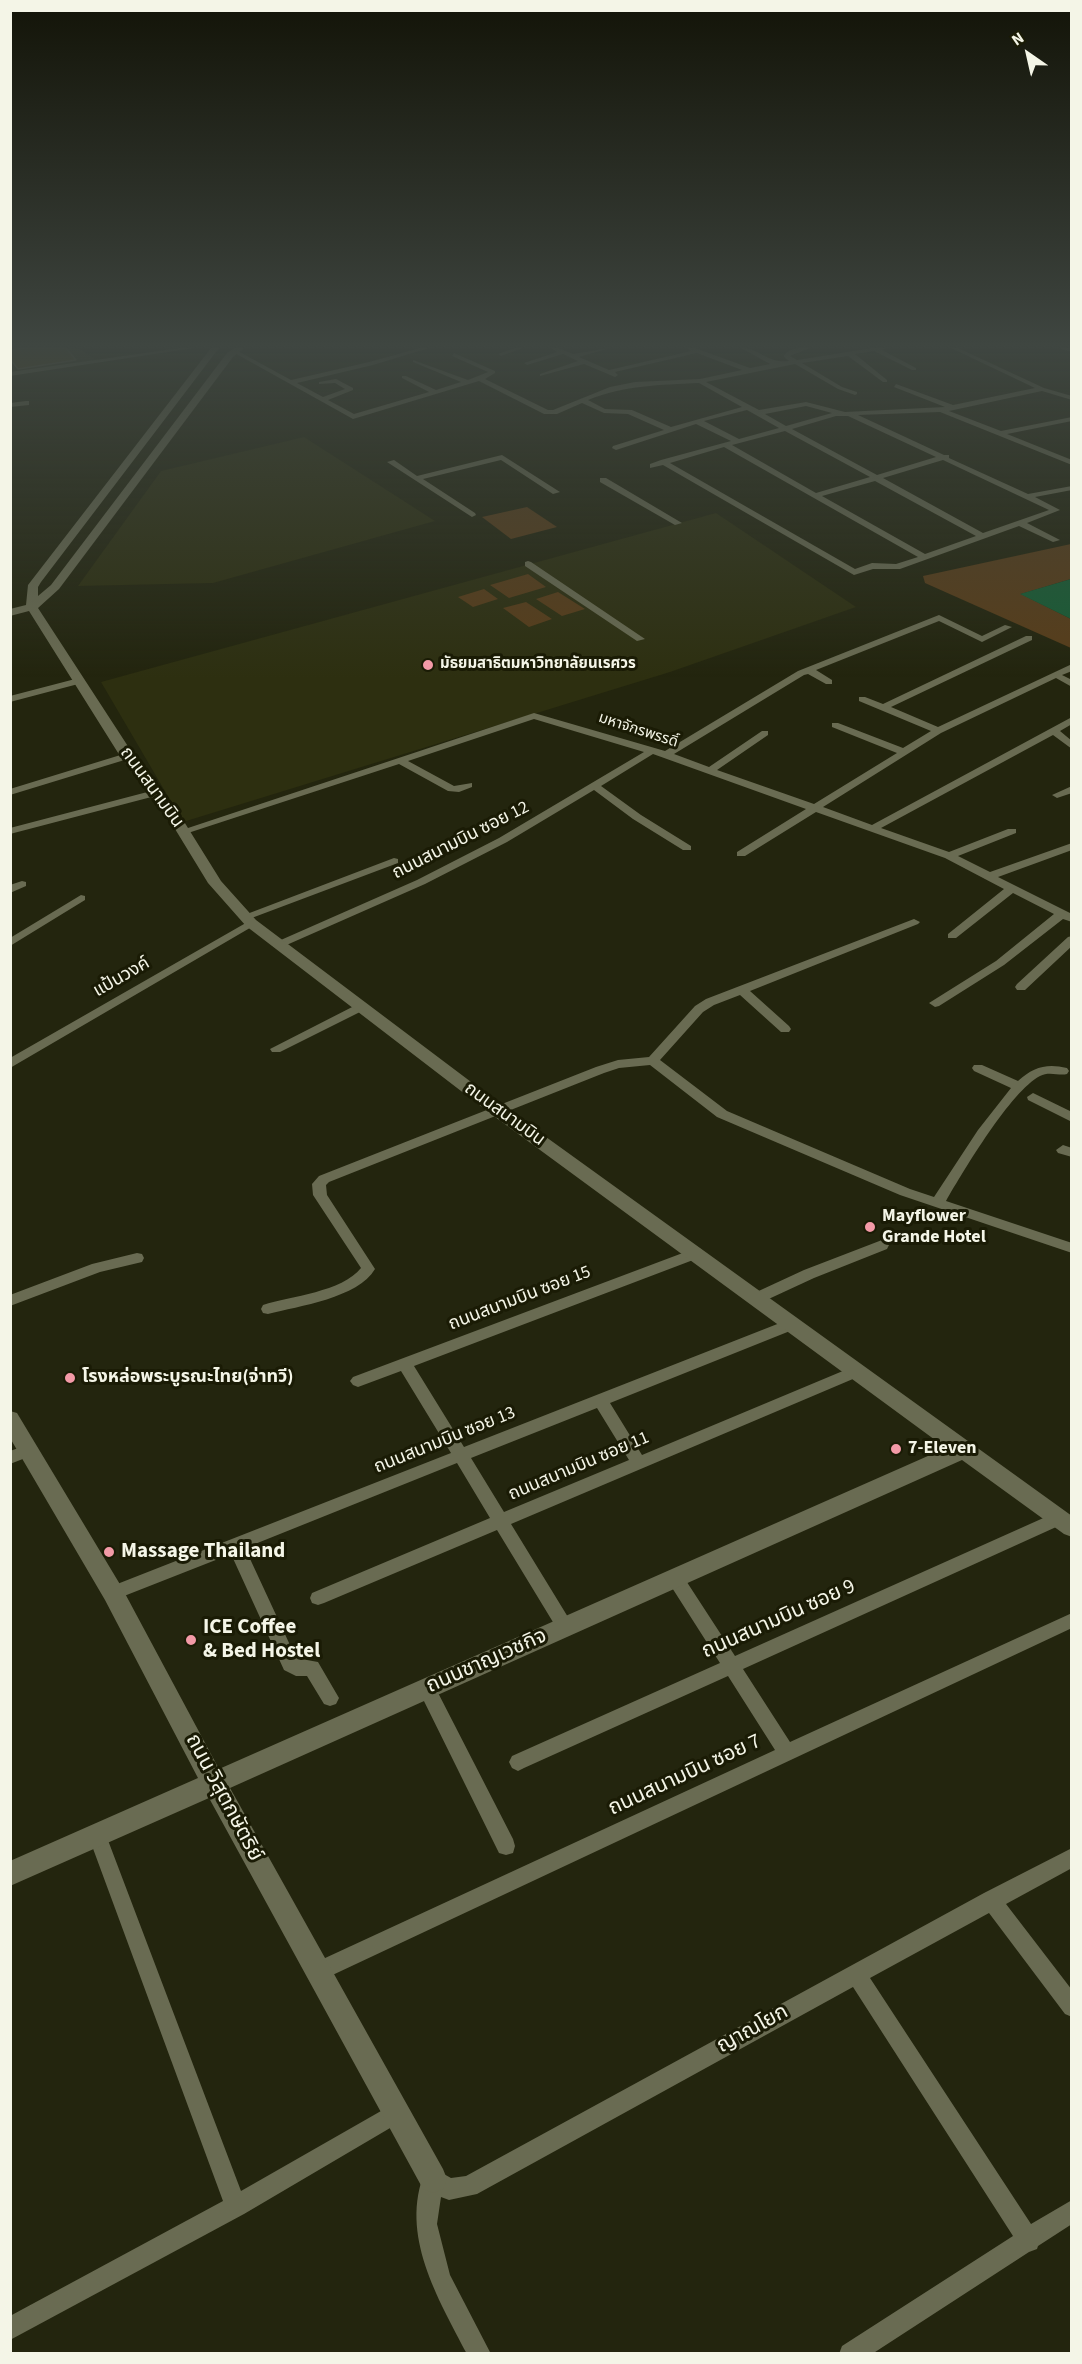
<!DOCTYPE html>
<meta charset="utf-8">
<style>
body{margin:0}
#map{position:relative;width:1082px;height:2364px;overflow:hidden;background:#23250e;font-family:"Source Sans 3",sans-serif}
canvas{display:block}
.frame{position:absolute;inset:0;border:12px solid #f4f5e7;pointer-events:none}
.north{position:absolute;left:998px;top:24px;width:60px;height:60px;-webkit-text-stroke:4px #1a1b05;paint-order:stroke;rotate:326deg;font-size:16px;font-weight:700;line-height:24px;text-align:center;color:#f4f5e7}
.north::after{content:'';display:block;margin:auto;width:21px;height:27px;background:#f4f5e7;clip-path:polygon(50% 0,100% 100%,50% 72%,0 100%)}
</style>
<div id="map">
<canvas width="1082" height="2364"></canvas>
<div class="frame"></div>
<div class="north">N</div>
</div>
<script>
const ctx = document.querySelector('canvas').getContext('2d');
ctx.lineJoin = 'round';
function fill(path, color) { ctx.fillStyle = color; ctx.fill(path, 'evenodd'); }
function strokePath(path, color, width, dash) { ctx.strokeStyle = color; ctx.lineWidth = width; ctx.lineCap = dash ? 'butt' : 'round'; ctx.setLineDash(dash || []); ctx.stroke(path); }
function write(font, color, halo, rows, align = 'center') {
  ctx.font = font + ' "Source Sans 3","Noto Sans Thai",sans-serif'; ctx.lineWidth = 6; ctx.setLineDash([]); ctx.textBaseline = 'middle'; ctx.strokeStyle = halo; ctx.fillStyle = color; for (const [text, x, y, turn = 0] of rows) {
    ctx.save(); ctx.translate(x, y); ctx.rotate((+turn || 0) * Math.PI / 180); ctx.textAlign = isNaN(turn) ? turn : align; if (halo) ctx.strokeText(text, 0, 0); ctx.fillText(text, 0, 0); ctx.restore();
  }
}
const built = new Path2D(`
 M10 348H78L97 360 11 373Z
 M304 437 435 521 213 583 78 586 161 471Z
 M716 513 856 607 670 672 183 822 101 682Z`);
const green = new Path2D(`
 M527 507 557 527 511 539 482 517Z
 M1071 544V579L1021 594 1071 619V648L925 583 923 576Z
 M528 574 546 587 509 598 490 585Z
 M484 589 498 599 473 607 458 597Z
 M558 592 585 609 562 616 536 599Z
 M526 602 552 619 529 627 503 608Z`);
const water = new Path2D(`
 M1071 579V619L1020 594Z`);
const building = new Path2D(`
 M25 348H66L76 360 18 369 10 359V350Z`);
const street = new Path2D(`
 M180 348H194L10 376V372Z
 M420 348H429L373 365 297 383 323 397 345 389 335 383 319 384V382L336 379 353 388V390L328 400 354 414 429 392 402 378V376H406L436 390 461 382 413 362V360L468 380 488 372 452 356 454 353 495 371V373L485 379 548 410H553L610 387 635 382 700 379 742 370 697 353 615 372 618 375 615 377 584 364 540 376V374L578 361 563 354 527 365 524 363 557 352 551 348H558L573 354 610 348 579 357 609 370 691 351 687 348H695L750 368 770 364 741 348C760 348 768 364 789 361L784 357V355C790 348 801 347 810 348L790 356 797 360 872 348H886L882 350 916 368V370H912L874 351 855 354 887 380V382H883L848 356 802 363 842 387 857 392V394L855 395 838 389 795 364 706 382 759 410 806 402 845 412 945 407 894 387 896 384 953 405 1035 388 951 348H958L1044 388 1072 396V400L1042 391 949 411 1001 431 1072 417V421L1007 434 1072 460V465L940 412 858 415 944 455H949V458L1028 494 1072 486V490L1035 497 1060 510 1027 523 1060 540 1053 542 1019 526 900 569H873L854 575 663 465 650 468V464L661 460 731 441 696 424 616 450 612 448 613 446 664 430 628 414 604 413 582 403 557 414H544L479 381 353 419 231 351 236 350 291 380 369 362ZM699 383 742 407 671 427 632 410 605 409 588 400C626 385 659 385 699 383ZM806 406 832 413 786 426 765 414ZM747 410 779 428 739 439 704 421ZM836 416H848L936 457 877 475 792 429ZM785 431 870 477 816 493 732 445ZM724 447 918 557 896 564 872 563 855 569 670 463ZM943 460 1049 510 983 533 883 478ZM875 481 976 536 925 554 822 496Z
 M515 348H523L501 356 498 354Z
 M1060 348H1072V352L1061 349Z
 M26 401H29V405L10 407V403Z
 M502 455 560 492 553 494 501 460 423 479 475 513 476 515 472 517 387 462 394 460 417 476Z
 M600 478H606L682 523 675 525 600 482Z
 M528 561 531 562 645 639 637 641 525 566V562Z
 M939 615 982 636 1005 625 1012 627 982 642 939 621 816 670 832 680V684H826L808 674 804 675 674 754 709 767 762 731H768V735L717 770 814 804 897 753 832 727V723H838L903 748 931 731 859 701V697H865L883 704 1026 636H1032V640L891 707 938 727 1072 664V671L1062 675 1072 680V687L1056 678 941 733 823 807 872 825 1072 717V724L1060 731 1072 741V749L1053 735 881 828 949 852 1008 829H1016V833L958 856 990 872 1072 843V850L998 877 1072 914V922L1063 919 1004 965 939 1006 935 1007 929 1003 996 961 1054 914 1013 893 956 938H948V934L1004 889 945 858 816 812 745 856H737V852L806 809 653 754 601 786 641 815 691 846V850H683L633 819 594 790 507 842 425 884 282 947H274L272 945 274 943 417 880 499 838 644 752 534 719 408 761 454 786 472 783V787L459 792 448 791 399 764 188 833 184 834 179 831 534 713 665 751 798 671Z
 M79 678 82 679V683L10 702V696Z
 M127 753 131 754V758L10 795V789Z
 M1072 786V793L1057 798 1052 795Z
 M155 790 160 793 159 795 10 834V828Z
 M394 858 398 859V863L249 919 245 920 239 917Z
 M22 881 26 882V886L10 893V885Z
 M81 895 85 896V900L10 946V938Z
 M914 919 920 922 918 924 750 991 789 1026 791 1029 789 1032H781L740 995 714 1005 703 1012 660 1060 727 1111 910 1189 934 1197 978 1130 1011 1088 974 1071 972 1068 974 1065H982L1018 1081C1033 1067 1047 1063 1067 1068L1069 1071 1067 1074C1059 1076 1049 1071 1040 1076 1011 1091 964 1170 946 1201L1072 1243V1253L900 1195 717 1117 650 1065 619 1068 604 1073 329 1182 326 1185 327 1195 375 1269C358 1298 299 1306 268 1314L263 1313 261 1309 263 1305C291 1296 342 1292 361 1268L313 1195 312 1184 319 1176 596 1067 618 1060 649 1057 695 1006 706 999Z
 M251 920 255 921V925L10 1068V1058Z
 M1072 936V946L1025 990H1017L1015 987 1017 984 1068 937Z
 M360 1003 364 1004 366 1007 364 1010 280 1052H272L270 1049Z
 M1033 1093 1072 1112V1122L1028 1100 1027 1097Z
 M1063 1145 1072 1148V1157L1058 1153 1056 1150Z
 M882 1240 887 1241 889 1245 887 1249 814 1278 760 1303H750L748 1299 750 1295 804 1270Z
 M696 1248 701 1249 703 1253 701 1257 414 1366 464 1447 785 1321H795L797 1325 795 1329 610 1403 642 1455 850 1368 855 1366 860 1368 863 1372 860 1376 511 1524 571 1622 574 1627 571 1632 565 1635 559 1632 497 1530 324 1603 318 1605 312 1603 310 1598 312 1593 490 1518 457 1463 245 1548 296 1658 318 1662 339 1698 336 1704 330 1706 324 1704 307 1676H296L284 1670 231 1554 119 1598 113 1600 107 1598 105 1593 107 1588 451 1453 401 1371 358 1387 353 1385 350 1381 353 1377ZM597 1408 629 1460 504 1512 471 1458Z
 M137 1253 142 1254 144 1258 142 1262 100 1272 10 1306V1295L92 1264Z
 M27 1445 33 1447 35 1451 33 1455 10 1464V1451Z
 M1059 1511 1065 1513 1067 1518 1065 1523 743 1669 790 1742 1072 1613V1628L324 1979 317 1982 310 1979 307 1972 310 1965 775 1750 728 1676 524 1768 518 1771 512 1768 509 1762 512 1756 720 1663 669 1583 667 1578 669 1573 675 1571 681 1573 735 1656Z
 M427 1681 433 1683 513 1839 515 1846 513 1853 506 1855 499 1853 418 1689 421 1683Z
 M97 1826 104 1829 106 1835 241 2191 395 2103 402 2107 406 2114 402 2121 244 2214 10 2340V2316L223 2201 88 1835 90 1829Z
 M1072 1848V1868L1006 1904 1072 1990V2017L1065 2014 989 1913 870 1978 1031 2224 1072 2200V2224L1038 2246 1037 2249 1029 2252 872 2354H839L842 2346 1013 2236 853 1987 477 2194 449 2200 441 2197 437 2224 450 2275 491 2354H467C438 2298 399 2235 425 2171L433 2168 451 2178 466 2176 984 1893Z`);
const secondary = new Path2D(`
 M211 348H219L41 582 38 587V596L51 585 227 353 235 348H244L233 357 59 589 38 608 133 754 183 820 221 881 256 920 503 1106 1072 1516V1537L1064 1534 962 1460 230 1788 443 2169 447 2179 443 2189 433 2193 423 2189 209 1798 10 1886V1861L198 1778 105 1600 10 1438V1411L17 1413 121 1586 219 1769 946 1448 491 1114 246 926 208 883 172 824 120 756 29 611 10 616V609L26 605 28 585Z`);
const markers = [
 [428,665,6,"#f39aa7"],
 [870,1227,6,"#f39aa7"],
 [70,1378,6,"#f39aa7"],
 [896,1449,6,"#f39aa7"],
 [109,1552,6,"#f39aa7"],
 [191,1640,6,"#f39aa7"]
];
const farPoinames = [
 ["มัธยมสาธิตมหาวิทยาลัยนเรศวร",440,665]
];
const farStreetnames = [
 ["มหาจักรพรรดิ์",638,731,18]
];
const streetNames = [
 ["ถนนสนามบิน",151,788,54],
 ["ถนนสนามบิน ซอย 12",461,841,-27],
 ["แป้นวงค์",122,978,-30],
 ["ถนนสนามบิน",504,1115,36],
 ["ถนนสนามบิน ซอย 15",520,1299,-21],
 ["ถนนสนามบิน ซอย 13",445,1441,-22],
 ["ถนนสนามบิน ซอย 11",579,1467,-23]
];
const poiNames = [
 ["Mayflower",882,1217],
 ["Grande Hotel",882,1238],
 ["โรงหล่อพระบูรณะไทย(จ่าทวี)",82,1378],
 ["7-Eleven",908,1449]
];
const nearPoinames = [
 ["Massage Thailand",121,1552],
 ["ICE Coffee",203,1628],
 ["& Bed Hostel",203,1652]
];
const nearStreetnames = [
 ["ถนนสนามบิน ซอย 9",779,1620,-24],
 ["ถนนชาญเวชกิจ",487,1662,-24],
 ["ถนนสนามบิน ซอย 7",685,1776,-25],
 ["ถนน วิสุตกษัตริย์",223,1798,62],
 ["ญาณโยก",753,2030,-29]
];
fill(built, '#2d2f10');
fill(green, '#583d19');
fill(water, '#185d35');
fill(building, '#544306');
strokePath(building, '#6d654c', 1.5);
fill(street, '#696b52');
fill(secondary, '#696b52');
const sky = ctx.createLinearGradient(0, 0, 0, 678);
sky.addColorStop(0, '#131408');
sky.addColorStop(0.51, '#3f4641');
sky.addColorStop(1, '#3f464100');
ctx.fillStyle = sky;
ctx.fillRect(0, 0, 1082, 678);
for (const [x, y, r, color] of markers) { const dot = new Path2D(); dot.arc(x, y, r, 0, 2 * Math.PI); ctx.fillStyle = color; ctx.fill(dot); strokePath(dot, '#1a1b05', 2); }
write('bold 15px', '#f4f5e7', '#1a1b05', farPoinames, 'left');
write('15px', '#f4f5e7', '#1a1b05', farStreetnames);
write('18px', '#f4f5e7', '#1a1b05', streetNames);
write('bold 18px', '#f4f5e7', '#1a1b05', poiNames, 'left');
write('bold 21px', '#f4f5e7', '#1a1b05', nearPoinames, 'left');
write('21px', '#f4f5e7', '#1a1b05', nearStreetnames);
</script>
